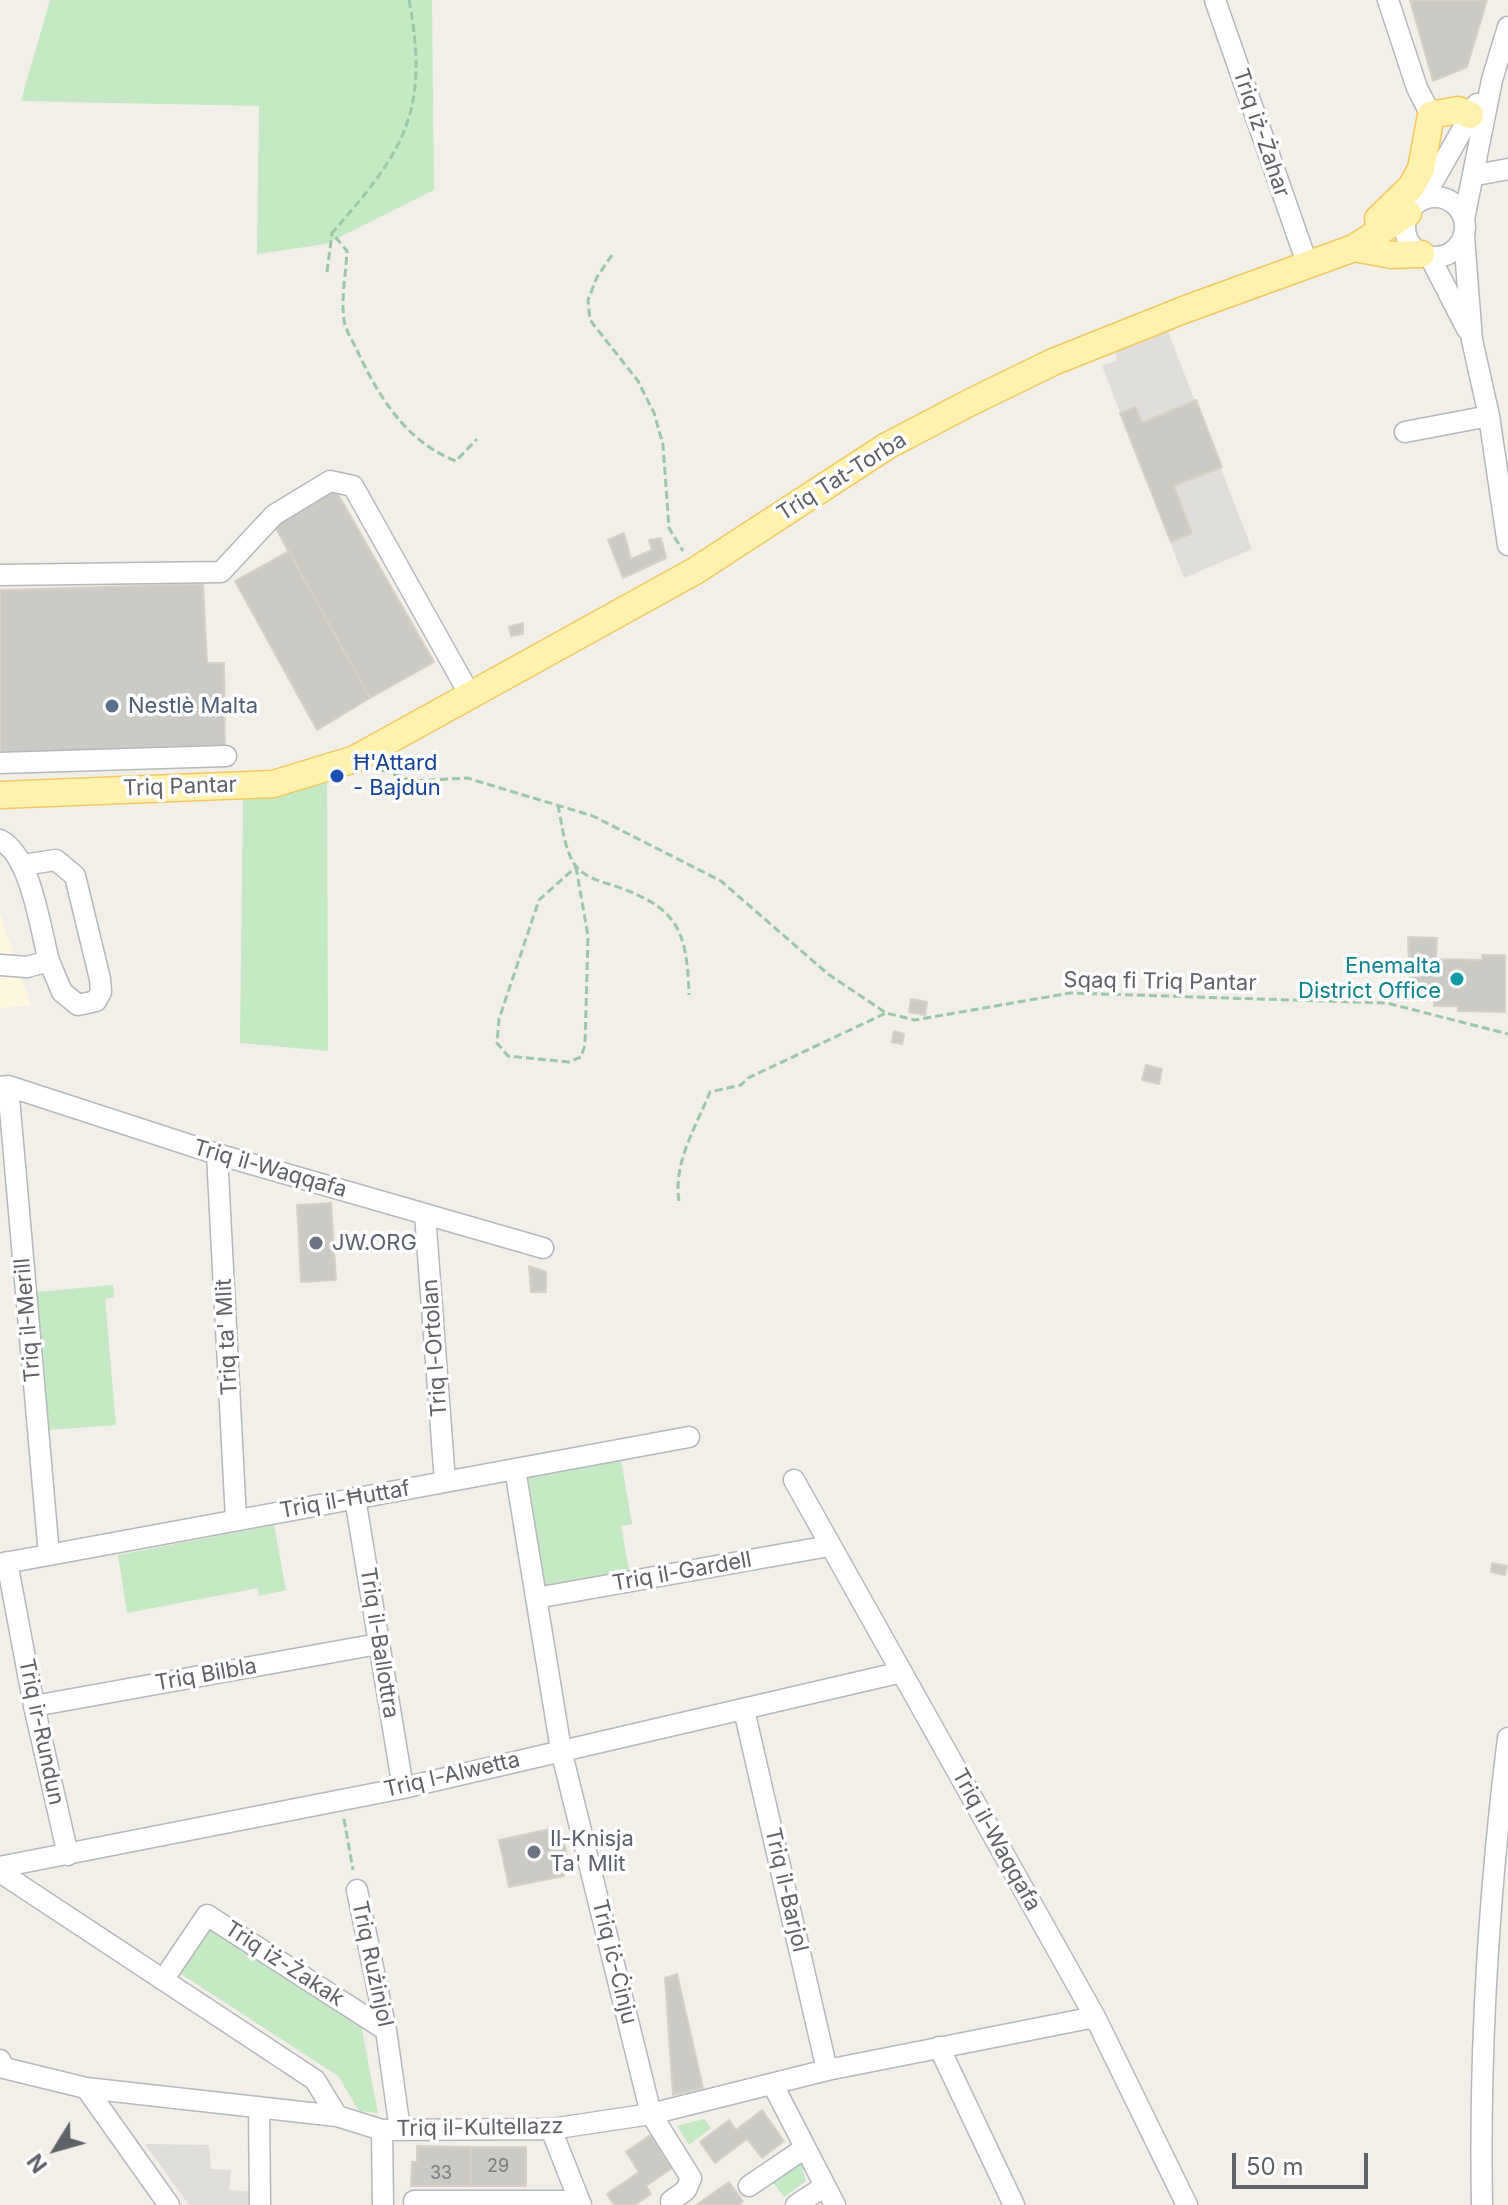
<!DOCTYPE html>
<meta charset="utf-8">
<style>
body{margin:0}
#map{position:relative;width:1508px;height:2205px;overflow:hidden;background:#f1efe8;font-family:Inter,sans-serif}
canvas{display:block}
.north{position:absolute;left:16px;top:2109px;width:80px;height:80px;-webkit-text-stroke:6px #fff;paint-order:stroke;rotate:233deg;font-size:22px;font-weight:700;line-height:32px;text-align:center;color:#5f6368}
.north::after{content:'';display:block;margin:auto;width:28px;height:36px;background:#5f6368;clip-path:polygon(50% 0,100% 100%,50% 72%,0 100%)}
.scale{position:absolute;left:1232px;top:2153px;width:136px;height:36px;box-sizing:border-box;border:4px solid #5f6368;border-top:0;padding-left:10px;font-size:24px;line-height:28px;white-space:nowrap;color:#5f6368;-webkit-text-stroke:6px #fff;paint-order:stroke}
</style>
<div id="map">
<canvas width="1508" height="2205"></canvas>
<div class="north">N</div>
<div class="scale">50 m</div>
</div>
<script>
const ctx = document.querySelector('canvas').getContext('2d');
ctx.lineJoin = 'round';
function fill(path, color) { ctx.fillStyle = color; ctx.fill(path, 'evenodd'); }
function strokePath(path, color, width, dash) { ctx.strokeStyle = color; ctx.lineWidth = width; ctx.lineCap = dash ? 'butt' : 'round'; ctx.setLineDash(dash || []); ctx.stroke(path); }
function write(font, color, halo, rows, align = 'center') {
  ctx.font = font + ' Inter,sans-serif'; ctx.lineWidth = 7; ctx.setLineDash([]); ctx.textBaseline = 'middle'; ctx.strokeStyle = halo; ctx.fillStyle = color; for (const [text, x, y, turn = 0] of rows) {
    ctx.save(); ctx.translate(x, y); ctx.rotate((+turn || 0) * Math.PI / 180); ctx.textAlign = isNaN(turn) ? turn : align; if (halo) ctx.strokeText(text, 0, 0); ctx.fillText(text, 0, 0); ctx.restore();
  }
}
const commercial = new Path2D(`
 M0 914 31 1006 0 1008Z`);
const industrial = new Path2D(`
 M1164 321 1252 549 1184 578 1102 366 1117 360 1113 345Z
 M145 2144 209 2145 211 2169 231 2170 229 2190 258 2192V2205H189Z`);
const green = new Path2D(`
 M50 0H432L434 190 326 244 257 254 259 106 21 101Z
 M327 781 328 1051 240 1043 243 799Z
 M113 1285 114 1297 105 1299 116 1425 48 1430 36 1292Z
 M621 1460 632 1524 621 1526 630 1574 546 1588 526 1476Z
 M274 1525 286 1590 259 1596 258 1588 127 1613 118 1555Z
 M208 1926 361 2025 378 2113 359 2111 338 2076 178 1972Z
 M704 2119 711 2128 689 2145 677 2126Z
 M800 2160 806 2181 784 2197 769 2177Z`);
const building = new Path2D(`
 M1410 0H1487L1467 67 1433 81Z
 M1196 400 1222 467 1174 486 1192 533 1171 542 1120 413 1136 407 1142 423Z
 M335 489 434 662 370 698 274 525Z
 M624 533 631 559 652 550 649 540 661 538 666 558 623 578 608 540Z
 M289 551 370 698 317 730 235 581Z
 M203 584 207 663H224L225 748 0 754V590Z
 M523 623V634L511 636 509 627Z
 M1408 937 1437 938 1436 959 1483 960 1482 955H1505V1012L1458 1011V1006H1434V998H1410Z
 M911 999 927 1002 925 1015 909 1012Z
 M894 1031 904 1034 902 1044 892 1042Z
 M1146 1065 1162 1069 1159 1084 1142 1080Z
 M331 1203 336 1280 301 1282 297 1205Z
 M529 1266 546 1272V1292H531Z
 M1492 1563 1507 1566 1505 1575 1491 1572Z
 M555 1828 558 1843 564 1841 568 1862 562 1863 564 1876 509 1887 499 1840Z
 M677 1974 703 2088 673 2095 665 1978Z
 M762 2110 784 2141 762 2158 747 2139 715 2163 700 2142 729 2120 736 2130Z
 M650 2135 672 2168 646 2186 651 2194 635 2205H614L607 2194 639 2172 626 2152Z
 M417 2146 471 2147V2186H411L412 2162H417Z
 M471 2147H526V2186H471Z
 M729 2182 743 2201 739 2205H696Z`);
const path = new Path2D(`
 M409 0C430 112 404 151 332 233L347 251C346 273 341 298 344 320 345 329 352 340 356 348 378 396 406 442 456 461L477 439
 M612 255 597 277 588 300 590 320 638 381 654 413 663 445 669 528 683 551
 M327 272 332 233
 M382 770 412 781 467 778 593 816 721 881 828 974 886 1013 915 1020 1070 993 1387 1003 1508 1034
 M558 805C562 824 564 849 575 865 584 877 599 881 612 885 678 907 687 930 689 995
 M576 867 588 936 585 1045 581 1057 569 1062 508 1056 497 1043 499 1019 539 900Z
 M679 1201C673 1162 696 1127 710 1092L741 1085 748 1078 886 1013
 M344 1819 353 1870`);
const minor = new Path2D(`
 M1215 0 1308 266
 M1388 0 1417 88 1431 115
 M1476 175 1508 169
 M1405 227a30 30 0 1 1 60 0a30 30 0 1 1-60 0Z
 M1423 199 1477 104
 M1464 219 1492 80 1508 27
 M1464 237 1472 340 1489 416 1508 545
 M1430 257 1467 329
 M1405 432 1489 416
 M0 575 221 572 274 515 330 481 353 486 470 695
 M0 763 226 756
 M0 840C31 855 40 928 49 961L27 967 0 965
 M23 865 56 860 75 876 100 979 101 992 96 1001 78 1005 62 992 49 961
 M8 1086 49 1555
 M0 1087 8 1086 217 1154 543 1248
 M217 1154 236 1520
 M425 1214 445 1482
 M515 1469 561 1750 651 2114 691 2178 686 2190 671 2201
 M794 1480 1095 2017 1187 2205
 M355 1498 403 1788
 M7 1562 34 1706 68 1855
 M0 1564 689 1437
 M536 1598 829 1546
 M34 1706 378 1644
 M744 1710 827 2070
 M0 1867 403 1788 902 1672
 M0 1872 315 2080 337 2116
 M357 1890 386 2030 400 2130
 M163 1980 207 1915 386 2030
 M939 2047 1014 2205
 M0 2060 4 2068 86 2088 337 2116 382 2130 551 2129 651 2114 827 2070 1095 2017
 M773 2085 835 2205
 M86 2088 169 2205
 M259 2107 260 2205
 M551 2129 581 2205
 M382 2130 383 2205
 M749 2186 805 2148
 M414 2201H579
 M796 2205 825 2186
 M1482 2205C1479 2050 1489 1892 1508 1738`);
const major = new Path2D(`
 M1378 219 1411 187 1421 169 1431 115 1458 110 1470 115
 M1354 248 1392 255 1421 254
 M0 795 273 784 355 759 695 571 887 446 969 403 1053 362 1186 309 1354 248 1408 213`);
const markers = [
 [112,706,8,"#5c6f8a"],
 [337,776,8,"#1a4fb4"],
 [1457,979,8,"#0f9aa8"],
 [316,1243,8,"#6b7280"],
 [534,1852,8,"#6b7280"]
];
const numberNames = [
 ["29",498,2167],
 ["33",441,2174]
];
const streetNames = [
 ["Triq iż-Żahar",1261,133,71],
 ["Triq Tat-Torba",842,477,-32],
 ["Triq Pantar",180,787,-2],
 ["Sqaq fi Triq Pantar",1160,982,1],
 ["Triq il-Waqqafa",270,1169,16],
 ["Triq il-Merill",28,1320,-95],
 ["Triq ta' Mlit",227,1337,-93],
 ["Triq l-Ortolan",435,1348,-94],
 ["Triq il-Ħuttaf",345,1500,-10],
 ["Triq il-Gardell",682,1572,-10],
 ["Triq il-Ballottra",379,1643,81],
 ["Triq Bilbla",206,1675,-10],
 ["Triq ir-Rundun",41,1732,78],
 ["Triq l-Alwetta",452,1775,-13],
 ["Triq il-Waqqafa",996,1840,61],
 ["Triq il-Barjol",786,1890,77],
 ["Triq iċ-Ċinju",614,1962,76],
 ["Triq iż-Żakak",284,1964,33],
 ["Triq Rużinjol",372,1964,78],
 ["Triq il-Kultellazz",480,2128,-1]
];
const serviceNames = [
 ["Nestlè Malta",128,706]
];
const transitNames = [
 ["Ħ'Attard",353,763],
 ["- Bajdun",353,788]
];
const cultureNames = [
 ["Enemalta",1441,966],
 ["District Office",1441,991]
];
const worshipNames = [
 ["JW.ORG",332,1243],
 ["Il-Knisja",550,1839],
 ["Ta' Mlit",550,1864]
];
fill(commercial, '#fef7e0');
fill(industrial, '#e0deda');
fill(green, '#c5e8c5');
fill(building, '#cccac5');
strokePath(building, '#d6d1c6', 2);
strokePath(minor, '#b5b8bc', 23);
strokePath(major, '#f2c960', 29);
strokePath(path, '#9cc7a9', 3, [8, 4]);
strokePath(minor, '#fff', 20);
strokePath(major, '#fff2af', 26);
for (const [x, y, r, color] of markers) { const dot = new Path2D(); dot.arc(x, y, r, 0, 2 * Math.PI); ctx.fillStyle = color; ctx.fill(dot); strokePath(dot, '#fff', 3); }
write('18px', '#7a7d7f', null, numberNames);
write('22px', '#5f6368', '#fff', streetNames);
write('22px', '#4e5e75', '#fff', serviceNames, 'left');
write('22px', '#164399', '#fff', transitNames, 'left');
write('22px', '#0d838f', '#fff', cultureNames, 'right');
write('22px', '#5b616d', '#fff', worshipNames, 'left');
</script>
